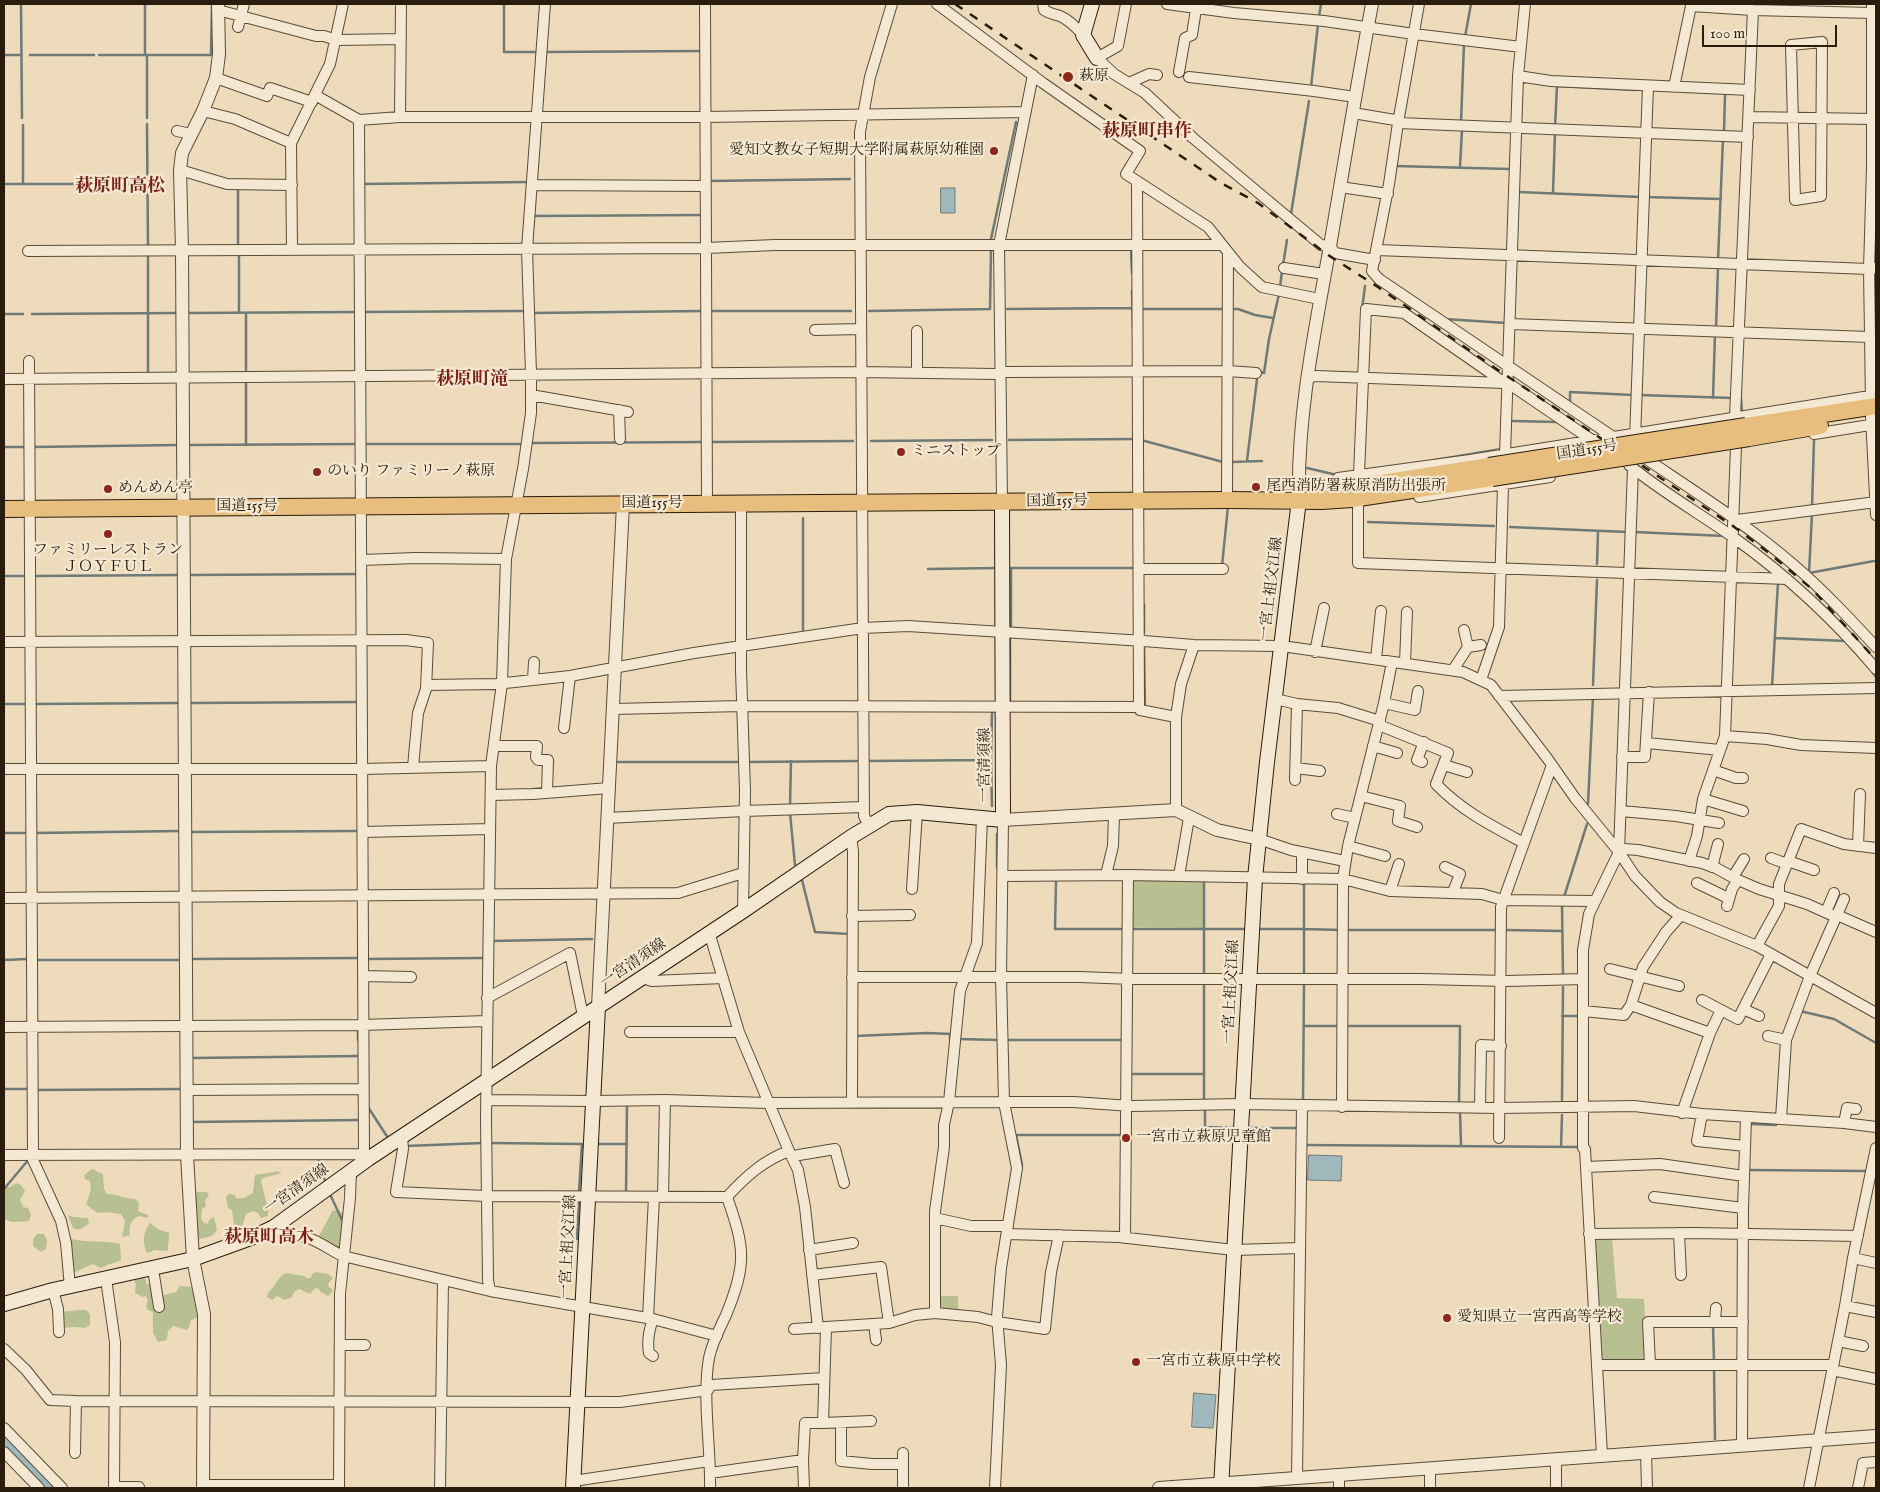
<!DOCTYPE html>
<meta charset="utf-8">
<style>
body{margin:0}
#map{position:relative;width:1880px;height:1492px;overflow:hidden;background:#eedbbc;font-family:"IM FELL English",serif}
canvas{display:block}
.frame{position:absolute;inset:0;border:5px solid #2a1d0d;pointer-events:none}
.scale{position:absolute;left:1702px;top:25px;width:135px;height:22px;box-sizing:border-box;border:2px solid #2a1d0d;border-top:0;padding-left:6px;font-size:15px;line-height:18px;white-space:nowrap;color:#2a1d0d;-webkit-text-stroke:4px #f4e8d3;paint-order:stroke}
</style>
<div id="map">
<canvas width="1880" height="1492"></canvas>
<div class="frame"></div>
<div class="scale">100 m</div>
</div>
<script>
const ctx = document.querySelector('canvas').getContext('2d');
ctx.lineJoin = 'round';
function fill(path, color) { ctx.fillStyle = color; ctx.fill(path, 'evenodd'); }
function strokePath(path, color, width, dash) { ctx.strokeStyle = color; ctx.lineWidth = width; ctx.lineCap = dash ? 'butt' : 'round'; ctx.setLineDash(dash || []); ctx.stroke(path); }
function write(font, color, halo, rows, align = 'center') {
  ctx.font = font + ' "IM FELL English","Noto Serif JP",serif'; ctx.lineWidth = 4.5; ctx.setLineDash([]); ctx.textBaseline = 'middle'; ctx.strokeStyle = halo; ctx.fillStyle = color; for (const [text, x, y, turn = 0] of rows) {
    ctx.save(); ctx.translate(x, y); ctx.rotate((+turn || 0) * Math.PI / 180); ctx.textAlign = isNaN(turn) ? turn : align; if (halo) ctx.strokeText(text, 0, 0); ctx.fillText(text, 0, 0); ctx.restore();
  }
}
const green = new Path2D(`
 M1134 881H1203V928L1131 927V884Z
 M92 1169 103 1174 104 1189 107 1194C117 1194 125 1199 135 1199L139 1203 138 1211 148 1215V1218L138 1216C130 1221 129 1226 130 1235L122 1237 125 1221 121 1214C113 1213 105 1211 97 1213L86 1204C89 1197 92 1189 90 1181L85 1179 84 1175Z
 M276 1171 282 1173 263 1178 261 1181 268 1209V1216L261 1218 258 1213 253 1211 246 1214 242 1228 245 1237 236 1239 232 1210 228 1208 226 1197 229 1194 235 1195 236 1198C245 1199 246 1197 253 1193L255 1175C262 1173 269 1174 276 1171Z
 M16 1183 21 1185 25 1191 20 1200 23 1207 28 1208 31 1215 29 1221 12 1222 4 1219 5 1187H10Z
 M197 1192H207L209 1195 205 1201 206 1206 202 1209 201 1218 203 1222 208 1224 209 1220 214 1217 217 1230 212 1236 199 1239 195 1237 194 1195Z
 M333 1210 343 1213 346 1217 343 1244 339 1249 333 1248 330 1241H324L319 1236Z
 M68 1215 73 1217 88 1218 89 1223C84 1227 80 1232 73 1228Z
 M150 1223 158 1229 169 1233C170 1240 167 1244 168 1251L155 1250 147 1253C142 1244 143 1231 150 1223Z
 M37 1234H44L47 1240 46 1249 41 1252 33 1246V1239Z
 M1612 1238 1617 1298 1644 1299 1648 1362 1601 1360 1595 1239Z
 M72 1239C89 1243 103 1240 120 1244L121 1260C114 1264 109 1263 101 1268L93 1264 73 1273 67 1246Z
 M316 1272 328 1274 333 1278 328 1284 329 1287 332 1289V1292L328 1296 321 1292 318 1288 314 1289 310 1294 299 1289 294 1292 292 1297 285 1300 277 1296 272 1300 267 1297C268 1291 270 1291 274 1286 278 1280 279 1277 286 1273L304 1276 307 1278H311L312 1274Z
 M137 1275 144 1276 146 1280V1284L153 1285 160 1296 176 1292 180 1286 196 1287 199 1317 191 1320 189 1327 187 1330 173 1326 168 1331 167 1340 158 1342 153 1333V1312L148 1310 146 1306 148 1300 146 1296 143 1297 135 1293 136 1285 134 1280Z
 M939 1296H958V1312L943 1311 939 1308Z
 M78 1310H86L90 1314V1325L85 1328 74 1327 64 1328 60 1323 63 1312Z`);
const water = new Path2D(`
 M941 188H955V213H941Z
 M1309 1155 1342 1156 1341 1181 1308 1180Z
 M1194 1393 1216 1395 1213 1428 1192 1427Z`);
const stream = new Path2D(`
 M21 4 22 118
 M145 4V55
 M504 4V52H539
 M1319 17 1321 4
 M1465 37 1471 4
 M545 52 702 51
 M4 55H21
 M30 55H94
 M99 55H211L212 4
 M147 55V118
 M1311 87 1318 24
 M1461 122 1464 44
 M147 124 148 247
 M1555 127 1557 86 1636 90
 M1724 132 1725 94
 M1396 166 1509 169
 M1460 167 1462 130
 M709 181 850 179
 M4 184H23V125
 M23 184H148
 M362 184 527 182
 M238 187V247
 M1518 192 1640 197
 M1553 193 1555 133
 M1646 197 1721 199
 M1291 214 1309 101
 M533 216 703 215
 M991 239 1016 122
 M1131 249 1132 273
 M148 254V376
 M239 254V312
 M1718 260 1723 139
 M1283 265 1287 240
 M1280 287 1282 271
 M1132 291 1133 328
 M1007 309 1132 308
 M1139 309H1224
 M1231 309H1238L1255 315 1273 318
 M1362 309 1365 286
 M711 311H851
 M869 311 990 309 991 251
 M363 312 522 311
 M188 313 355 312
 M246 313V375
 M533 313 703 311
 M4 314H23
 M32 314 177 313
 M1445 319 1506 323
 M1716 328 1718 267
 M1640 395 1733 398
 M1713 398 1715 334
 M1741 399 1742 413
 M1570 403V392L1633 395
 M1511 421 1557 422
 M1009 440 1134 439
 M1141 440 1223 462
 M871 441 992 440
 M711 442 853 441
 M533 443 704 442
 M364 444H521
 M189 445 357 444
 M246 445V381
 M4 447H26
 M33 447 177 445
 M1435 460 1501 449V447
 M1247 461 1258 371 1264 373 1269 339 1279 294
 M1230 462 1262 461
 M1307 468 1337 475
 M1812 507 1814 440
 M1812 514 1809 573 1874 561
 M803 518V633
 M1368 522 1494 526
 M1510 527 1627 532
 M1634 532 1725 536
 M1597 564 1598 531
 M1222 566 1228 506
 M1007 568H1137
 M928 569 997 568
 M1011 569V627
 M189 575 357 574
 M4 576H27
 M34 576 179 575
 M1144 605V632
 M1775 638 1846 641
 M1144 647 1145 708
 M1871 670 1876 677
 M1593 685 1597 580
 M1772 687 1778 582
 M191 703 358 702
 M1010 703V638
 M4 704H28
 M34 704 179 703
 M991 760 992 712 994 711
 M868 761 991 760 992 806
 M618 762H739
 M747 762 860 761
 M1588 804 1593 697
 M790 806 791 761
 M790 813 795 865
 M192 832 358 831
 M4 833H28
 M35 833 180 831
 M997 834V867
 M802 880 815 932 850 934
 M1056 882 1055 929H1123
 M1304 882V929L1341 930
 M1564 897 1587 824
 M1562 905 1563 976
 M1131 929H1246
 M1258 929H1304V976
 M1346 930H1498
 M1504 930 1562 931
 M492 941 592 939
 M191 959 358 958
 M367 959 483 958
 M4 960 27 959
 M36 960H181
 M1204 976V881
 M1800 1011 1834 1019 1876 1043
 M1562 1016H1580
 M1304 1026H1339
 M1344 1026H1460L1459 1105
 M358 1029V1040
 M855 1036 927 1033 952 1034 950 1036V1040
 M958 1039 999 1040
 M1006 1040H1123
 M191 1058 359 1056
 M1131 1074H1204
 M4 1089H30
 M37 1090 182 1089
 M1562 1100 1563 987
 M1204 1101V982
 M1303 1102 1304 984
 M368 1107 388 1138
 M1205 1110V1127L1234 1128
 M1460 1111 1461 1146
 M191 1122 359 1120
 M1750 1124 1776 1125V1123
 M1246 1128H1297
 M490 1143 582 1144 579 1191
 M599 1144H627
 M1305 1145 1577 1147
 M406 1146 482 1143
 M1561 1147 1562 1115
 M318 1157 326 1185
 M1021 1170 1022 1165 1016 1135H1121
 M1748 1170 1865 1171
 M4 1189 29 1159
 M329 1192 342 1220 346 1222
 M626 1193 627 1104
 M577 1239 579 1202
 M1713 1325 1714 1362
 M1714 1368 1715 1439`);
const river = new Path2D(`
 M4 1440 50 1488`);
const minor = new Path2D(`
 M705 4 707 505
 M937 4 1043 83 1140 151 1126 174 1208 227 1240 267 1262 287 1319 299
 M1043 4 1044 10C1050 14 1054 14 1060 16 1069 20 1077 28 1083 35
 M1126 4 1118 46 1097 58 1114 74 1145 93 1193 138 1321 245 1330 246 1335 253 1375 260
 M1167 4 1234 13 1324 21 1414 34 1521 47
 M1419 4 1398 123 1389 184 1372 271 1379 279 1625 445
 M218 10 316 36H324L336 40 401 39
 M238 27 244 4
 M1822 42 1821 196 1795 200 1791 45Z
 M1179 72 1185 38 1192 35 1196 9
 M1518 76 1551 81 1750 90
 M1189 77 1314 91 1355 97
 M216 78 267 96 270 88 312 102
 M1129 83 1149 74 1157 75
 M1674 87 1691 6 1753 10 1871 13
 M315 95 359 120 400 117H705L1025 112
 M203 111 235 119 291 143
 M1353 113 1395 120 1398 123 1748 137
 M400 117 401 4
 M1749 117 1872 119
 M359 120 364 1154
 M177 131 191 134
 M180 170 227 184 292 185
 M1137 183 1139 707
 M532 185 705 186
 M1340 187 1388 194
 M292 249 291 143 330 64 343 4
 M1377 250 1869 269 1876 268
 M28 251 706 248 775 245H1222
 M1284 268 1324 274
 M1510 324 1869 337
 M815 330 861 329
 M29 361 33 1160 61 1221 66 1243 70 1287
 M917 372V331
 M1308 378 1316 376 1504 383
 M4 379 862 372 995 374 1005 372 1228 371 1256 373
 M531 395 628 412
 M1871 403 1869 269 1872 167V4
 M619 410 620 439
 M1735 417 1753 10
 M1871 417 1876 515
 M1814 434 1876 424
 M1635 439 1648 86
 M1505 454 1518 76 1525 4
 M1639 454C1692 490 1747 524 1795 566 1824 591 1850 619 1876 647
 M1629 465C1662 492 1699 513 1733 537 1786 575 1834 619 1876 669
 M1359 474 1366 309 1404 313 1499 379 1508 383 1605 449
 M1330 490 1338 478 1470 460 1876 395
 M1419 497 1550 477
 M1352 499 1358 505V563L1787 579
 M1227 500 1228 252
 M1002 502 999 245 1033 75
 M741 503V670L745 791 743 911
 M1737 520 1876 502
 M361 560 416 558 506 559
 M1139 569H1223
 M4 642 406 640 428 643 426 689 418 713 413 767
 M1468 647 1481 645
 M1315 652 1324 608
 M1376 659 1381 611
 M1405 663 1407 612
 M1453 670 1468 647 1464 630
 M533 680 534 662
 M1481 680 1499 627 1503 485
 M426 685 496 684 570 676 694 653 863 628 908 626 1144 641 1194 645 1282 646 1463 672 1491 685 1547 758 1575 798 1619 852 1635 876 1660 902 1676 913 1757 946 1876 1013
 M1499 696 1876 688
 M1275 699 1297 704 1338 708 1380 721
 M1384 703 1415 710 1418 691
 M613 709 742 706 1139 707 1140 710 1176 717
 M1379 725 1448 753 1436 784C1462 811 1492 826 1524 843
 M564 728 570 676
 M1725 736 1767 739 1801 745 1876 748
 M1647 743 1720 750
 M494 746H537L536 757 538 760H548L547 793
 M1373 746 1397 753
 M1622 757H1645L1649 692
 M1422 762 1417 760 1424 742
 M1444 765 1467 772
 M1296 768 1320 771
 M4 769H362L491 766
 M1713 770 1736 778H1743
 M1295 780 1297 704
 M491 795 533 794 609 788
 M1361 796 1400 806 1398 821 1417 827
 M1703 799 1743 811
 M1176 810V717L1181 684 1194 645
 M1621 811 1676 816 1719 823
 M1337 814 1355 818
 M607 818 744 811 864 807
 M869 825 864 816 860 132 870 77 892 4
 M363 832 490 829
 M851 837 853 851 852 1101
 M1259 839 1291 850 1345 861
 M1348 846 1385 856
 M1858 846 1860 794
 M1619 852 1624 849 1638 850 1702 863 1716 868 1736 879 1759 889 1807 904 1836 917
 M1771 858 1787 864
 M1689 861 1697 836 1703 799 1725 736 1736 447
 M1788 861 1814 870
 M1445 867 1460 874 1453 892
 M1712 867 1718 844
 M1106 875 1113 846 1114 814
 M1003 876 1128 875 1343 879 1390 891 1482 894 1503 900 1595 901
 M1179 876 1189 818
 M1733 877 1744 859
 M1302 879V853
 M1697 883 1728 898
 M912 889 917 812
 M1390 891 1399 864
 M4 898 678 893 743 873
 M1727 906 1732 889 1738 880
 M1826 912 1834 893
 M1837 915 1876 932
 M852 916 910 915
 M1757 946 1779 906V884L1801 829 1844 844 1876 848
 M1610 969 1679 986
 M363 976 411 977
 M852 977H1080L1132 979H1421L1507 981 1583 979
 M642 978 652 981 723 978
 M487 998 570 953 583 1016
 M1702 1000 1721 1010
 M1631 1005 1643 967 1666 932 1681 915
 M1743 1009 1759 1016
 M1583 1011 1624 1015 1631 1005 1710 1033
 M4 1027 362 1025 487 1021
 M630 1032H739
 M1768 1036 1786 1040
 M186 1090 362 1089
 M486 1100 593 1101 665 1100 768 1103 1004 1102H1073L1132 1106 1242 1104 1500 1108 1634 1106 1702 1114 1844 1123 1876 1127
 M1342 1107 1343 879 1348 846 1384 703 1392 662
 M1480 1108 1481 1045 1501 1046
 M1682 1113 1710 1033 1721 1010 1738 1019 1771 954
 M1702 1114 1697 1141 1745 1146
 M1781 1119 1786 1040 1810 976 1844 899
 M1844 1123 1847 1108 1856 1109
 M402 1137 403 1149 396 1192 486 1196 727 1197C745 1177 764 1160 789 1151L739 1032 709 932
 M1499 1138 1501 907 1552 765
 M789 1151 798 1170 805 1207 818 1328
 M4 1155 364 1154 367 1158
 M793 1156 835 1149 844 1183
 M1586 1167 1660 1164 1744 1176
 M663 1197 665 1100
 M1654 1197 1743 1208
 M935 1218 971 1226H1008
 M274 1227C284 1236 295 1234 308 1238 321 1242 331 1251 343 1256L490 1291 653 1319 717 1336
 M1679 1233 1681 1275
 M1007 1234 1119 1237 1234 1250 1300 1248
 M1589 1234 1695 1233 1858 1236
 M1125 1238 1128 875
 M809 1250 853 1243
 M1853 1258 1876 1263
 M153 1269 159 1307
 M812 1275 881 1267 889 1323
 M106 1279 115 1342 114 1488
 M53 1290 58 1309 59 1332
 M490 1291 488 1280 486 1119 491 766 502 683 506 559 523 469 531 413V374L527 249 545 4
 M1845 1306 1876 1312
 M935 1313 978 1317 997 1322 1045 1329 1051 1272 1059 1235
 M648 1318 654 1197
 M653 1319C649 1330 647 1342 649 1353L653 1356
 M1715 1321 1716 1308
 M874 1324 876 1340
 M794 1329 889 1323 915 1315 935 1313V1211L944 1147V1125L949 1102 960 991 977 943 982 818
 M1838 1341 1863 1346
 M340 1345H365
 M4 1349 26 1370 50 1400 76 1401 620 1402 708 1390 711 1385 824 1378
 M1597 1365H1832
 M1650 1365 1648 1322H1743
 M1832 1370 1876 1379
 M823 1423 871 1421
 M841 1423V1461L872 1464H903
 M4 1428 62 1488
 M1742 1445 1743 1208 1746 1118
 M4 1452 39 1488
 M1646 1452 1647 1488
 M75 1453 76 1401
 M1602 1455 1585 1149 1583 1148V950L1589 914 1619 852 1633 468
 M1556 1459V1488
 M1430 1469V1488
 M710 1473 803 1460
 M1339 1476V1488
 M1297 1477 1302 1106
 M573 1481 709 1461
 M203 1485H339
 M114 1487H139
 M339 1488 340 1294 350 1198 351 1172
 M440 1488 443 1281
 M710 1488C711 1447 702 1398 709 1358 712 1343 720 1328 726 1315 747 1264 745 1248 727 1197
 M804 1488 803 1460 805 1423H823L826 1328
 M903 1488V1453
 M995 1488 1001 1365 997 1317 1001 1268 1017 1168 1004 1102 1001 977 1003 820
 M1809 1488 1845 1306 1853 1258 1876 1148
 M1858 1488 1863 1463 1876 1462`);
const tertiary = new Path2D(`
 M1299 500C1297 415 1315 330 1330 246 1344 165 1357 84 1372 4
 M1003 820 1176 810 1217 830 1259 839
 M598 1007 623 504
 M203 1488 204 1314 193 1259 187 1155 182 250 180 170 182 153 203 111 216 78 219 54 218 4
 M1159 1488 1876 1436`);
const secondary = new Path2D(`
 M1092 4 1083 35 1097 58
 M4 1304 53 1290 193 1259 251 1238 274 1227 368 1159 743 911 851 837 889 814 917 812 1003 820 1002 502
 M573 1488 598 1007
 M1221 1488 1255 878 1267 762 1299 500`);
const trunk = new Path2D(`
 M1746 426 1876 406
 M1749 438 1820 426
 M1318 493 1489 466
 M4 509 1227 500 1322 501 1352 499 1492 478`);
const rail = new Path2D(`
 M955 4 1221 183 1258 203 1328 255 1378 287 1498 370 1733 526 1769 553 1812 589 1876 660`);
const trunkBridge = new Path2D(`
 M1489 466 1746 426
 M1492 478 1749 438`);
const markers = [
 [1068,77,6,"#8f2418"],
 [994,151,5,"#8f2418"],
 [901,452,5,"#8f2418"],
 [317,472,5,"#8f2418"],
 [1256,487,5,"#8f2418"],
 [108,489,5,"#8f2418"],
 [108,534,5,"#8f2418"],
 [1126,1138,5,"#8f2418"],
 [1447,1318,5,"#8f2418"],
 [1136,1362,5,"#8f2418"]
];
const poiNames = [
 ["萩原",1079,77],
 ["愛知文教女子短期大学附属萩原幼稚園",984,151,"right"],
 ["ミニストップ",911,452],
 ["のいり ファミリーノ萩原",327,472],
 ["尾西消防署萩原消防出張所",1266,487],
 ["めんめん亭",118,489],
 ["ファミリーレストラン",108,551,"center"],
 ["ＪＯＹＦＵＬ",108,568,"center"],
 ["一宮市立萩原児童館",1136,1138],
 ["愛知県立一宮西高等学校",1457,1318],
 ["一宮市立萩原中学校",1146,1362]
];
const streetNames = [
 ["国道155号",1587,451,-9],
 ["国道155号",1057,502,-1],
 ["国道155号",652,504],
 ["国道155号",247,507],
 ["一宮上祖父江線",1272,589,-83],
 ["一宮清須線",986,765,-90],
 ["一宮清須線",634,964,-34],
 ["一宮上祖父江線",1232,992,-87],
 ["一宮清須線",297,1190,-35],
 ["一宮上祖父江線",569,1247,-87]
];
const quarterNames = [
 ["萩原町串作",1147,132],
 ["萩原町高松",120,187],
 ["萩原町滝",472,380],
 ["萩原町高木",269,1238]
];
fill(green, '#b8c091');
fill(water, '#9fb8bc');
strokePath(water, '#707a76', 1);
strokePath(stream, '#707a76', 2.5);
strokePath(river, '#9fb8bc', 16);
strokePath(minor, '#5b4c39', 12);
strokePath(tertiary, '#5b4c39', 14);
strokePath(secondary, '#2a1d0d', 16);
strokePath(trunk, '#2a1d0d', 18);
strokePath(minor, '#f4e8d3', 10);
strokePath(tertiary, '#f4e8d3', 12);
strokePath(secondary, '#f4e8d3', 14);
strokePath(trunk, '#e7be7e', 16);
strokePath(rail, '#2a1d0d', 2.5, [9, 9]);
strokePath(trunkBridge, '#2a1d0d', 18, []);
strokePath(trunkBridge, '#e7be7e', 16);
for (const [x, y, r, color] of markers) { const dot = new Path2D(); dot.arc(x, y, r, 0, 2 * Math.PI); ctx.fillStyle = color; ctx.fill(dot); strokePath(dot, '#f4e8d3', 2); }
write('15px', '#2a1d0d', '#f4e8d3', poiNames, 'left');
write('15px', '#2a1d0d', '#f4e8d3', streetNames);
write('bold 18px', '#7a1f14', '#f4e8d3', quarterNames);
</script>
